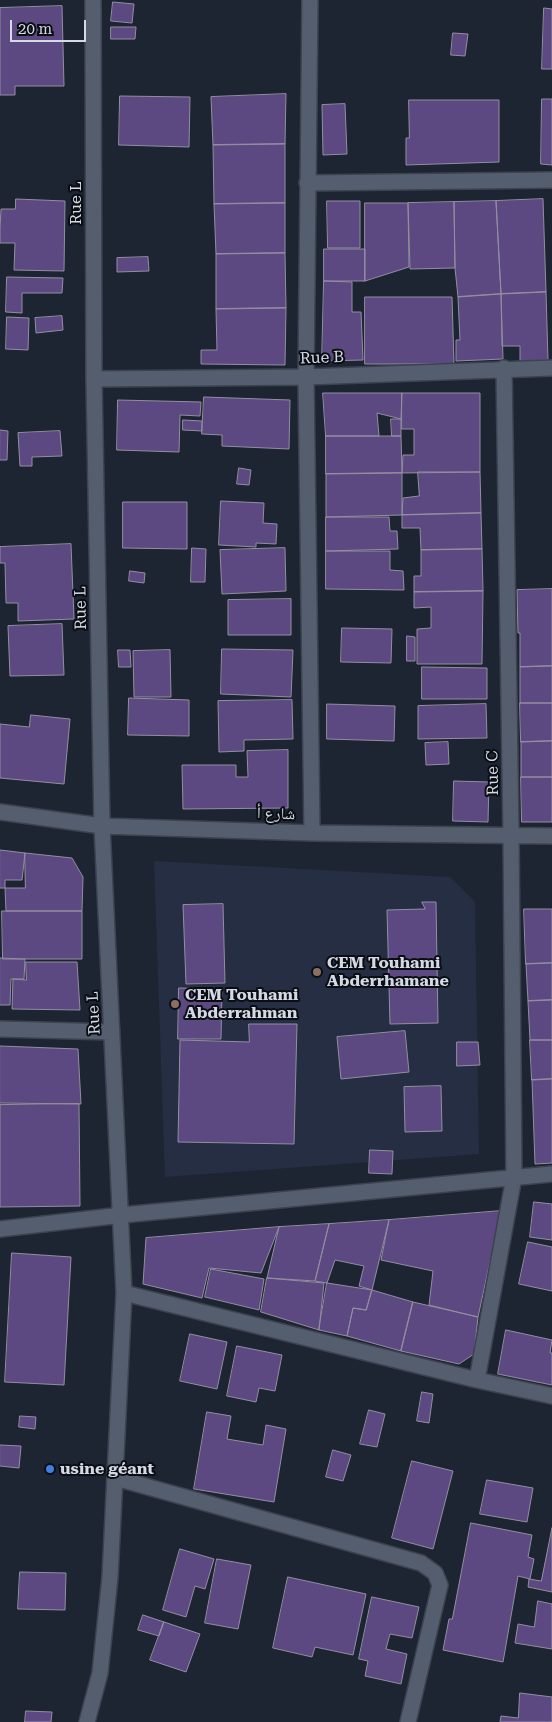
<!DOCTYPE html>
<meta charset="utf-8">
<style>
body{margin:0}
#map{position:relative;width:552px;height:1722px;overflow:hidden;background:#1d2533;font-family:"Roboto Serif",serif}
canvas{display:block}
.scale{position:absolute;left:10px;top:20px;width:76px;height:22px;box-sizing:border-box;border:2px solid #d4d9e3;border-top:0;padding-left:6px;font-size:15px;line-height:18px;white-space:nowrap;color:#d4d9e3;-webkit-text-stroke:4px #0a0e14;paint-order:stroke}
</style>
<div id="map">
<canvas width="552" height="1722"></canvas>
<div class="scale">20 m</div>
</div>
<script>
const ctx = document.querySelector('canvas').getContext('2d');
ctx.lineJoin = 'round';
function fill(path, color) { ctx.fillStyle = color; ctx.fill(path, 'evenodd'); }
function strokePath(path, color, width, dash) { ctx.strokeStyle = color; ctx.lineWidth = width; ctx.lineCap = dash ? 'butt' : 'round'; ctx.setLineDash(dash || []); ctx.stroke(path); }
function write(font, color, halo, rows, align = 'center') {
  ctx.font = font + ' "Roboto Serif","Noto Naskh Arabic",serif'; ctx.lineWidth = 4; ctx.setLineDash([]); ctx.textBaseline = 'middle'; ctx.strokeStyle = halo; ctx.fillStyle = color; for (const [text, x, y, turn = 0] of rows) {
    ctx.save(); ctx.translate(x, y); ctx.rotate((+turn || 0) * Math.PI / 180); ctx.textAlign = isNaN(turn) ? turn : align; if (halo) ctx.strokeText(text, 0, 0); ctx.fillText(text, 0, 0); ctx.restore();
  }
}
const built = new Path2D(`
 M154 861 450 877 475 902 479 1154 165 1177Z`);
const building = new Path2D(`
 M113 2 134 4 132 23 111 21Z
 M62 6 64 86H15V95H0V8Z
 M544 8 552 9V69H542Z
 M111 27H136L135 39H111Z
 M453 33 468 34 465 56 451 55Z
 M286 94 285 144 213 145 211 97Z
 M120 96 190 97 189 147 119 145Z
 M542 99H552V165L541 164Z
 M409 100H499V162L406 165V138H409Z
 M345 104 347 154 323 155 322 105Z
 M285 144V203L214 204 213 145Z
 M16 199 65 201 64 271 14 270 15 243H0V228L1 209H15Z
 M543 199 546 292 501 294 496 201Z
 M327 201H360V248H328Z
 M496 201 501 294 458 297 455 268 454 202Z
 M454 202 455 268 410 269 408 203Z
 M285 203V253L216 254 214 204Z
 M365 203H408L409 267 365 281Z
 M324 249H365V281H324Z
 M285 253 286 308 216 309V254Z
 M148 257 149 271 117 272V258Z
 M7 277 63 278 62 293H22V313L6 312Z
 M324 281 352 282V312H361L363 360 322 361Z
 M546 292 548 360 520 361V346H502L501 294Z
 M501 294 503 359 456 361V340H460L458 297Z
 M365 297H452L454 364H365Z
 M286 308 285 365 201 364V350H217L216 309Z
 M62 316 63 330 36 333 35 318Z
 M7 317 29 318 28 350 6 349Z
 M323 393H402L401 419 377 413 379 436H326Z
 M402 393H480V472L402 473 403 455H414V429H402Z
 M204 397 290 400 289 449 222 446V435L202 434Z
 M118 400 201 402 200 416 180 415 179 452 117 450Z
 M391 419H401V436H392Z
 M183 420 202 421V431L183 430Z
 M0 430 8 431 7 460H0Z
 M60 431 62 456 32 457V466H20L18 433Z
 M326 436H401L402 473 326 474Z
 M239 468 251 470 249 485 237 484Z
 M418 472H480L481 513 402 515 403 498 419 496Z
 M402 473V515L326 517V474Z
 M221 501 264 503 263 523 277 524 276 544 256 543V547L219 545Z
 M123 502H187V549L123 548Z
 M481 513 482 549 421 550 420 528H402V515Z
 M326 517H389L390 531H397L398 549 326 551Z
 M71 544 74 619 18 621V603H6L5 563H0V547Z
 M192 548 206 549 205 582H191Z
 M285 548 286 591 222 594 220 550Z
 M482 549 483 591 414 592V576H421V550Z
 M326 551H390V570L403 571 404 590 326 589Z
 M130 571 145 573 144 583 129 581Z
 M552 589V666L520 667V633H518L517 590Z
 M483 591 482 664H417V629L431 628V607L414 608V592Z
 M291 599V635H228V600Z
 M62 624 64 675 10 676 8 626Z
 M342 628 392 629 391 663 341 662Z
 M407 636 415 637V661H407Z
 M222 649 293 650 291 697 221 694Z
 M118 650H130L131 667H119Z
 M170 650 171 697H134L133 651Z
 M552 666V703H520V667Z
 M422 667 487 668V699H422Z
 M129 698 189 700V736L128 735Z
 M292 700 293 739 244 740V751L219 752 218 701Z
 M520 703H552V741L521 742Z
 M327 704 395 706 394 741 327 739Z
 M486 704 487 738 418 739V706Z
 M31 715 70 719 64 784 0 778V724L29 727Z
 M552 741V777H521V742Z
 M448 742 449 764 426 765 425 743Z
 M288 750V808L183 809 182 765H236V777H248L247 751Z
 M521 777H552V822H522Z
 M454 781 489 782 488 822 453 821Z
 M0 850 25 853 22 880H5V888H0Z
 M25 853 72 858 83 877 82 911H6L5 888H25Z
 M422 902H436L438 1023 390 1024 387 910 425 909Z
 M223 904 225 983 186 984 183 905Z
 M524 909H552V963L526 964Z
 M2 911H82V959H3Z
 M0 958 25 959 24 979H11L10 1005H0Z
 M26 962H77L80 1010 12 1009 13 979 26 980Z
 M552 963V1000L528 1001 526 964Z
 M179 988 222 989 221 1039H178Z
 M552 1000V1040H530L528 1001Z
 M249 1024H297L294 1144 178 1142 180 1040 249 1042Z
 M405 1031 409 1072 341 1079 337 1037Z
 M530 1040H552V1079L532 1080Z
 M457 1042H478L480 1065 457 1066Z
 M0 1046 78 1049 81 1104 0 1103Z
 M552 1079V1163L535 1164 532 1080Z
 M441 1086 442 1131 405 1132 404 1087Z
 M79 1104 80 1206 0 1207V1105Z
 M370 1150 393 1151 392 1174 369 1173Z
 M534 1202 552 1204V1240L530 1237Z
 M501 1211 478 1317 429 1305 433 1271 381 1260 389 1220Z
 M389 1220 372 1290 359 1286 364 1266 335 1260 327 1283 315 1281 329 1224Z
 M329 1224 315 1281 267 1278 279 1227Z
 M279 1227 261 1273 209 1268 202 1298 143 1284 146 1238Z
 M528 1242 552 1247V1291L519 1284Z
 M12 1253 71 1257 64 1385 5 1382Z
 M211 1269 264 1279 259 1310 205 1297Z
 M267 1278 324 1283 319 1330 261 1312Z
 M327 1283 372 1290 366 1310 353 1308 347 1336 319 1330Z
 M372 1290 413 1302 401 1351 347 1336 353 1308 366 1310Z
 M413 1302 478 1317 474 1354 459 1364 401 1351Z
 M506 1330 552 1340 550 1353H552V1385L498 1374Z
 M190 1334 227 1342 217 1389 180 1381Z
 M237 1346 282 1355 275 1391 259 1388 256 1402 227 1396Z
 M422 1392 433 1394 429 1423 417 1421Z
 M369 1410 385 1414 377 1447 360 1444Z
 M207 1412 231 1416 227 1439 263 1445 266 1425 286 1429 274 1502 194 1489Z
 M20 1416 36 1417 35 1429 19 1427Z
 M0 1445 21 1446 19 1468 0 1466Z
 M333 1450 351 1455 343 1481 326 1477Z
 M412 1461 453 1471 433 1549 392 1538Z
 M487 1480 533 1488 527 1522 480 1514Z
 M471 1523 532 1535 528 1557 534 1559 530 1579 518 1576 503 1662 443 1650 449 1619H452Z
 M552 1528V1592L528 1587 529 1579 541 1581Z
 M180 1549 214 1559 205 1589 195 1586 186 1617 163 1610Z
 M217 1559 251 1565 238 1629 205 1623Z
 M20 1572 66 1573 65 1610 18 1609Z
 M288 1577 366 1594 353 1655 315 1647 312 1657 273 1648Z
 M372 1597 419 1607 412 1638 390 1634 386 1649 407 1654 401 1684 365 1676 368 1661 359 1659Z
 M538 1601 552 1604V1649L515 1643 518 1624 534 1627Z
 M143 1615 164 1622 159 1636 138 1630Z
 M164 1622 200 1634 186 1672 150 1660Z
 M520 1693 552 1697V1722H500L501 1716 518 1718Z
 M26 1711 52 1712 51 1722H25Z`);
const minor = new Path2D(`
 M310 0 306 377 312 833
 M307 183 552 180
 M94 379 306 377 552 368
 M0 812 102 826 312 833 552 836
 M0 1029 112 1032
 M0 1229 122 1215 552 1174
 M124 1293 477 1380 552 1396
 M477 1380 514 1177 511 834 504 368
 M116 1478 421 1563 435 1573 440 1585 408 1722
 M87 1722 100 1673 110 1577 124 1293 102 826 94 379 93 0`);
const markers = [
 [317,972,5,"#8d6e63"],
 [175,1004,5,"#8d6e63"],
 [50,1469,5,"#3f7fe0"]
];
const streetNames = [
 ["Rue L",76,203,-90],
 ["Rue B",322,358,-2],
 ["Rue L",81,608,-91],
 ["Rue C",493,773,-91],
 ["شارع أ",276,814,2],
 ["Rue L",94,1013,-93]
];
const poiNames = [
 ["CEM Touhami",327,963],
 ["Abderrhamane",327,981],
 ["CEM Touhami",185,995],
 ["Abderrahman",185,1013],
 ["usine géant",60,1469]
];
fill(built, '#252e42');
fill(building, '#5c4982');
strokePath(building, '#938ea1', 1);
strokePath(minor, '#3c424e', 18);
strokePath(minor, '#555e6f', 15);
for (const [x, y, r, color] of markers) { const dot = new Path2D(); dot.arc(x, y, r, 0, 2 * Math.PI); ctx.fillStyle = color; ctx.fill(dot); strokePath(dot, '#0a0e14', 2); }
write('16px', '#d4d9e3', '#0a0e14', streetNames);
write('bold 16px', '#d4d9e3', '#0a0e14', poiNames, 'left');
</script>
